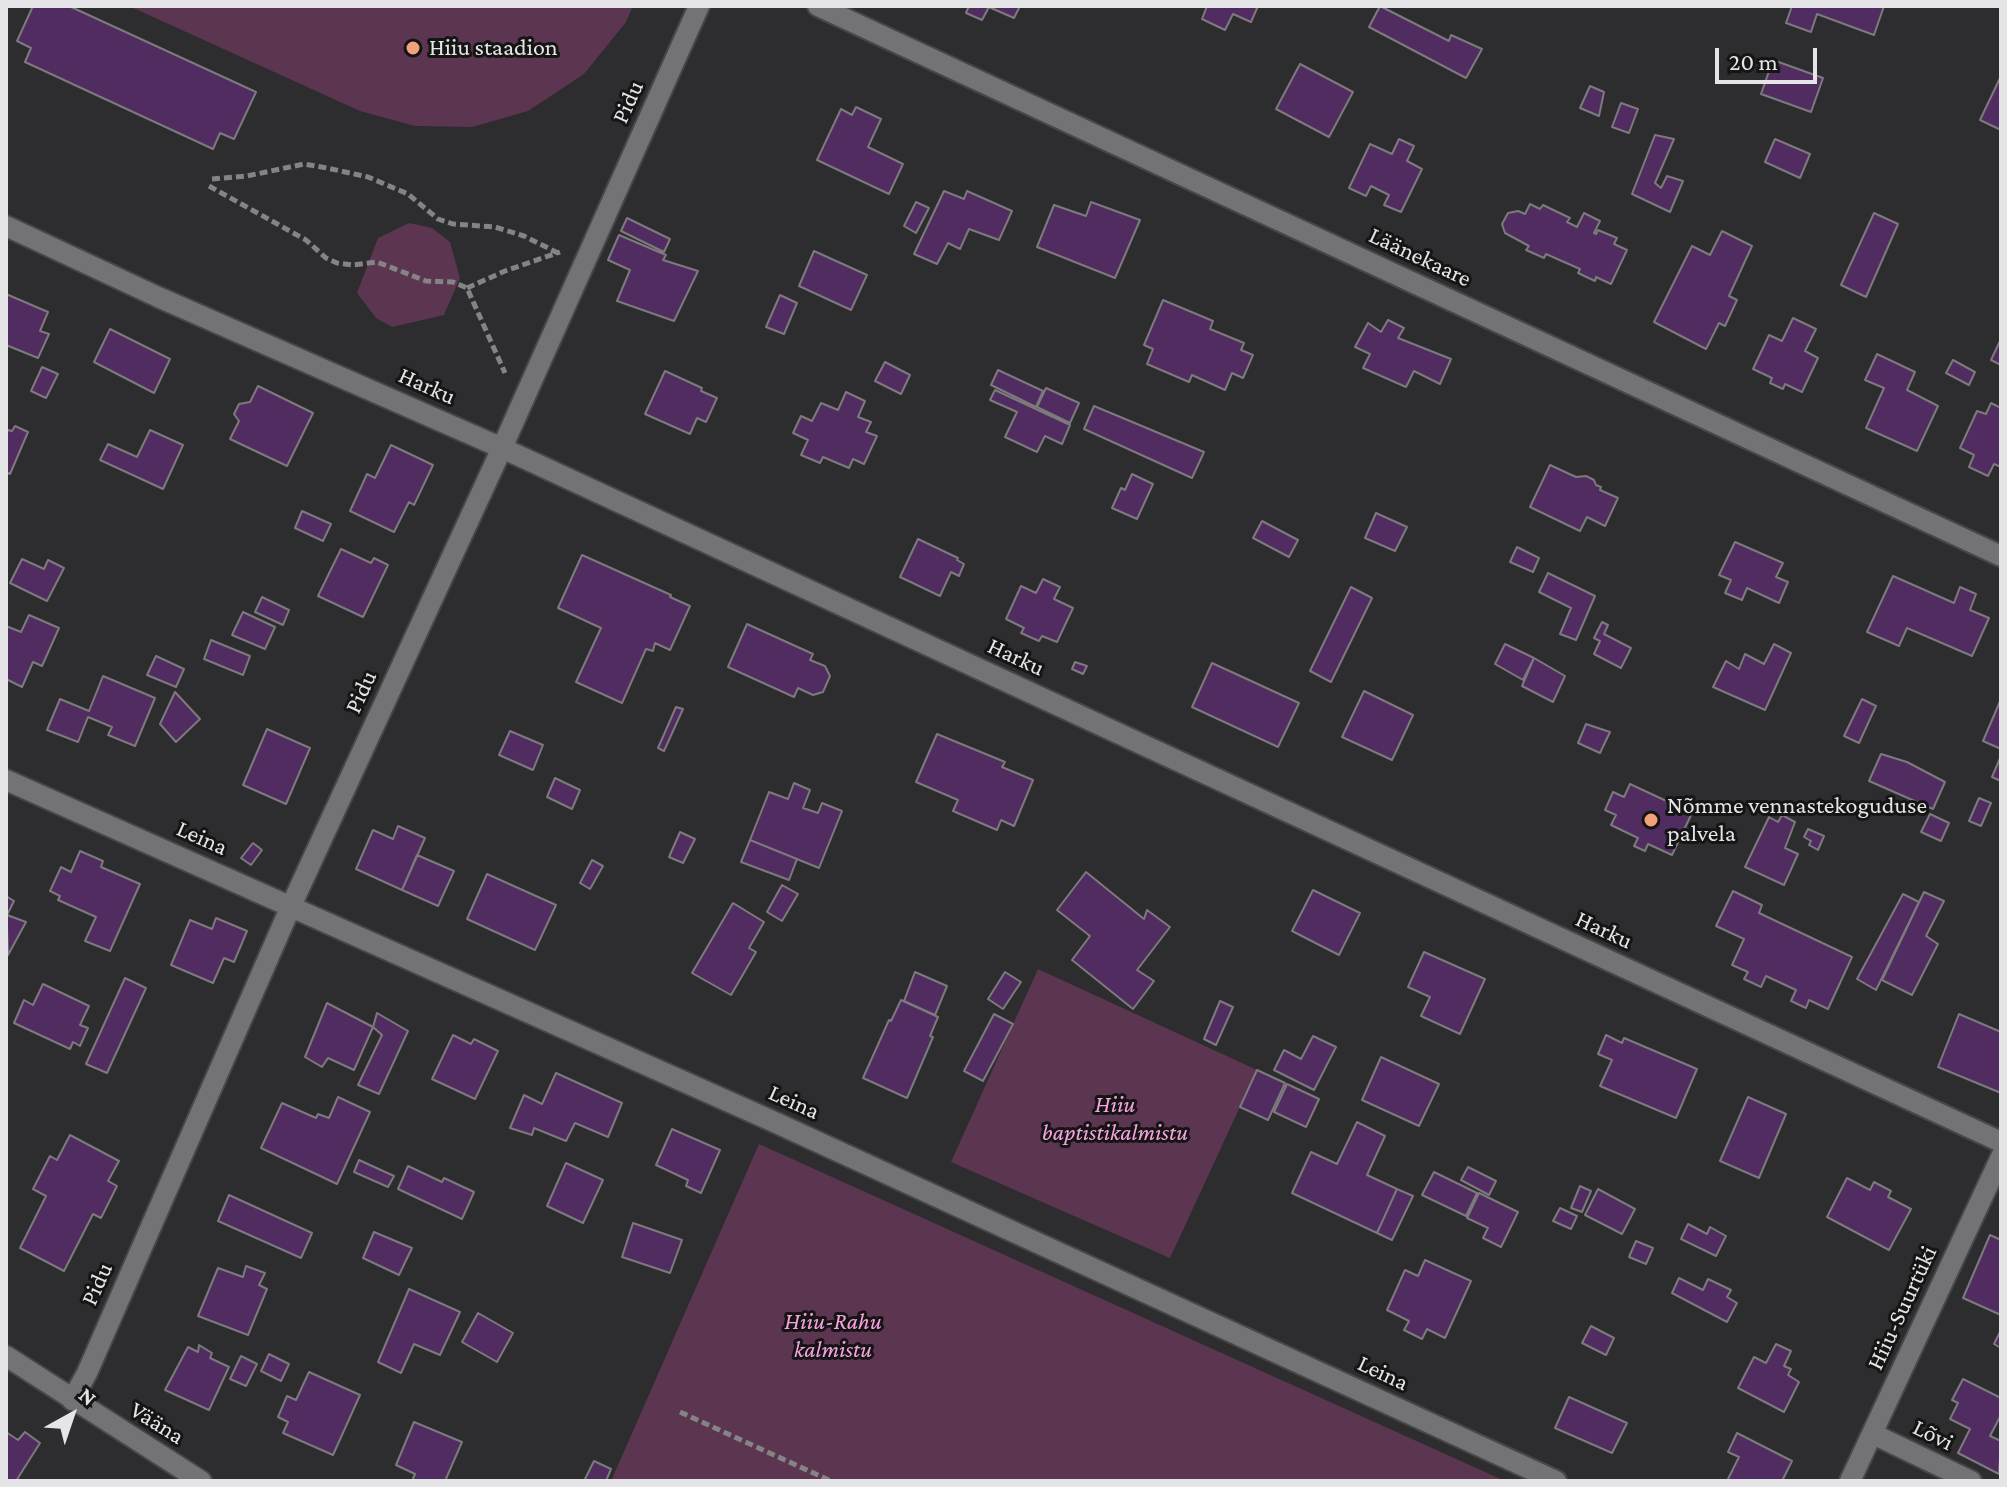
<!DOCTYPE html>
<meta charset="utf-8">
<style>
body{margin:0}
#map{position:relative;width:2007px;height:1487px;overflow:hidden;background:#2d2c2f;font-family:"Crimson Pro",serif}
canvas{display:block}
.frame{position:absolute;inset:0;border:8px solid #e5e5e7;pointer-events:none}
.north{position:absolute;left:32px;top:1375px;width:80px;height:80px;-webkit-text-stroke:6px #151516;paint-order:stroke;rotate:40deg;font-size:22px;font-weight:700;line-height:32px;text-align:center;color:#e5e5e7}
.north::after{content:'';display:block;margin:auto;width:28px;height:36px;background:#e5e5e7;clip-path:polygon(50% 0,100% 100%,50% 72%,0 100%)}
.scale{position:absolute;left:1715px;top:48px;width:102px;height:36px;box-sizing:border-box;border:4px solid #e5e5e7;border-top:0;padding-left:10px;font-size:24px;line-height:28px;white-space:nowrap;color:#e5e5e7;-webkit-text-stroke:6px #151516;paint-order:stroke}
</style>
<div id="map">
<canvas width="2007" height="1487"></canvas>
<div class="frame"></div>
<div class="north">N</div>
<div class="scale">20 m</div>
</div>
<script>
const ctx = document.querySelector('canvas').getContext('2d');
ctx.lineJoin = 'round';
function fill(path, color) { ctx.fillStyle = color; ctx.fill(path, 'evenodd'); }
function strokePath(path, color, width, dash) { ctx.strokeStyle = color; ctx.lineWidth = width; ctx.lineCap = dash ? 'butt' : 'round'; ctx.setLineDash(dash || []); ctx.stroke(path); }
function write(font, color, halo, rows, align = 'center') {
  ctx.font = font + ' "Crimson Pro",serif'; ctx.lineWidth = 6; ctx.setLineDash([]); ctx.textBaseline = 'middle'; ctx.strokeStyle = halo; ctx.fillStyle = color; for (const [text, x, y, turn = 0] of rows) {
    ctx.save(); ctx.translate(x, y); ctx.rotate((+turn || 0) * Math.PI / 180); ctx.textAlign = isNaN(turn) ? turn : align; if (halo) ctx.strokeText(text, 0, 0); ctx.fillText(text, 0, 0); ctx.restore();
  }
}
const green = new Path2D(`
 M129 6H633L626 22 584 74 528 111 472 127 415 126 360 111Z
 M409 223 432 228 450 242 460 278 444 315 392 327 376 318 357 293 378 238Z
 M1038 969 1257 1070 1170 1258 951 1162Z
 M759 1144 1505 1481H611Z`);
const building = new Path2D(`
 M33 6H69L256 92 234 139 220 133 213 149 25 62 31 48 17 41Z
 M969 6H1020L1014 18 989 7 982 20 966 13Z
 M1207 6H1258L1251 22 1233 14 1225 30 1202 19Z
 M1380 6 1449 41 1451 35 1482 49 1466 78 1369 27Z
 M1792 6H1884L1874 35 1817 14 1811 32 1786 23Z
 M1773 60 1823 78 1811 112 1761 94Z
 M1300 64 1353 92 1329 137 1276 109Z
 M2001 76V130L1980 120Z
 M1590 86 1604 92 1599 116 1580 108Z
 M1621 103 1638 109 1629 133 1612 127Z
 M856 107 881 119 868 147 903 164 889 194 817 160 841 109 852 115Z
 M1655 135 1674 139 1655 183 1661 188 1667 176 1683 181 1670 212 1632 194Z
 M1399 139 1414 146 1407 161 1422 169 1401 212 1384 205 1389 195 1371 186 1366 196 1349 188 1370 144 1392 154Z
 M1775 139 1810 154 1800 178 1765 162Z
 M944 191 964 199 967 191 1012 211 999 240 969 229 960 249 948 243 937 264 914 254Z
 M916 202 929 208 916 233 904 226Z
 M1091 202 1140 220 1115 278 1037 247 1054 205 1086 216Z
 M1530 204 1540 209 1543 205 1570 218 1567 222 1577 227 1584 213 1600 221 1594 233 1596 234 1598 230 1617 238 1614 244 1627 250 1611 284 1596 277 1595 281 1578 273 1580 269 1546 254 1544 258 1526 250 1529 246 1505 233 1502 224 1508 213 1518 211 1525 214Z
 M1874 213 1898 224 1866 297 1841 285Z
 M627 218 670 239 664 252 621 231Z
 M1722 231 1752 246 1729 296 1737 300 1725 326 1719 323 1706 349 1654 322 1692 246 1710 255Z
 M619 235 666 255 663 260 698 271 674 321 617 301 630 270 608 260Z
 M814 251 867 275 851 310 799 286Z
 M6 294 48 312 40 331 49 334 38 358 6 345Z
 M780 295 797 303 784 334 766 327Z
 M1163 300 1213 321 1210 329 1244 343 1241 350 1253 355 1243 378 1232 373 1225 390 1192 375 1189 382 1147 364 1153 349 1144 345Z
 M1793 318 1816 329 1805 351 1818 358 1802 392 1785 384 1783 389 1770 383 1772 378 1753 369 1769 335 1782 341Z
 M1388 320 1404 328 1398 338 1451 359 1440 384 1414 371 1406 387 1363 368 1370 354 1355 347 1368 323 1381 332Z
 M110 329 170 359 154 393 94 362Z
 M2000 341H2001V365L1991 360Z
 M1877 354 1915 372 1907 390 1938 406 1917 451 1866 428 1884 388 1865 380Z
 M1953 360 1975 372 1969 385 1946 373Z
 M885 362 910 375 901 394 875 381Z
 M42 367 58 374 46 398 31 391Z
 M998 370 1043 391 1036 407 991 385Z
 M665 371 702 388 701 391 717 398 706 422 697 418 690 434 645 414Z
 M258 386 313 413 287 466 230 439 239 421 234 414 239 404 250 402Z
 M1046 388 1079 403 1070 423 1037 407Z
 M995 390 1070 425 1062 444 1045 436 1037 452 1005 437 1017 412 990 400Z
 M846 392 865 401 858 417 871 422 866 432 877 436 864 464 853 459 849 468 823 457 820 463 801 455 808 440 793 433 801 416 812 421 821 403 838 410Z
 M1991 403 2001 408V467L1994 464 1988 476 1969 467 1974 455 1960 448 1977 411 1986 414Z
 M1094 406 1204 452 1192 478 1084 429Z
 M15 426 28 432 10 474 6 472V435L8 430 12 431Z
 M150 430 183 445 163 489 100 460 108 444 137 457Z
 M391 445 433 465 414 505 409 502 394 532 350 511 367 474 375 478Z
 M1550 465 1576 477 1586 476 1594 480 1596 485 1601 487 1600 490 1618 498 1605 526 1587 517 1580 531 1530 507Z
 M1132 474 1153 484 1137 519 1112 508 1121 488 1125 490Z
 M302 511 331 524 323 541 295 528Z
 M1376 513 1407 527 1395 551 1365 538Z
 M1262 521 1298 540 1289 557 1253 538Z
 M918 539 958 558 957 560 964 564 959 576 951 572 940 596 900 577Z
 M1735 542 1783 563 1776 577 1788 582 1779 603 1747 588 1742 600 1725 593 1731 580 1719 575Z
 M1517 547 1539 558 1533 572 1510 562Z
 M341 549 371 563 374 558 388 565 363 617 318 596Z
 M582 555 671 595 670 597 690 606 670 650 655 643 653 651 646 649 622 703 576 682 601 628 558 608Z
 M22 559 44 569 48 560 64 568 47 601 10 583Z
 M1548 573 1595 596 1576 640 1560 634 1571 608 1539 592Z
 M1893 576 1954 603 1960 587 1976 594 1970 610 1989 618 1972 656 1907 628 1899 646 1867 632Z
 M1043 579 1060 587 1054 599 1073 608 1057 642 1042 636 1039 641 1021 633 1024 628 1006 619 1021 586 1036 593Z
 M1351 587 1372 598 1331 682 1310 671Z
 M262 597 289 610 283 625 255 612Z
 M243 612 275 627 265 649 232 635Z
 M29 615 59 628 42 666 33 662 22 687 6 679V626L21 632Z
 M1602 622 1608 625 1604 634 1631 648 1621 668 1594 654 1600 641 1594 638Z
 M747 624 813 654 810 660 825 666 830 676 823 692 813 695 798 688 794 697 728 667Z
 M211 640 250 656 243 675 204 659Z
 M1505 644 1534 658 1523 680 1495 664Z
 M1774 644 1791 653 1765 710 1713 687 1726 661 1739 669 1745 654 1764 664Z
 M156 656 184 669 176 687 147 675Z
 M1534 658 1565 676 1553 702 1522 686Z
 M1075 662 1087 666 1083 674 1072 669Z
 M1212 663 1299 703 1278 747 1192 707Z
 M103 676 155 698 135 746 108 735 112 727 88 717 78 742 47 730 60 699 89 711Z
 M1364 691 1413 715 1392 760 1342 737Z
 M175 692 200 719 176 742 160 724Z
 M1862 699 1876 706 1859 743 1844 736Z
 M2001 699V749L1983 741Z
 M676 707 683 709 664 751 658 748Z
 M1586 724 1610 732 1600 753 1578 743Z
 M267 729 310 748 286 804 243 785Z
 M510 731 543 745 533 770 499 755Z
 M937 734 1005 762 1002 767 1033 780 1014 826 1001 820 997 830 953 811 958 800 916 782Z
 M1881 754 1907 762 1945 782 1933 809 1869 781Z
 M2001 756V781L1992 777Z
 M555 778 580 790 572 809 547 797Z
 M794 783 810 790 803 808 818 813 822 803 842 811 819 868 750 840 769 792 788 799Z
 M1630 784 1692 813 1672 855 1648 844 1645 851 1634 846 1638 838 1611 825 1616 815 1605 810 1613 792 1624 797Z
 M1979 798 1991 803 1981 826 1969 821Z
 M1930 814 1949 823 1941 841 1921 832Z
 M1782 815 1795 822 1785 848 1798 854 1784 885 1745 867 1769 817 1778 822Z
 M398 826 425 838 402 890 356 869 373 830 393 839Z
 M1808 829 1824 836 1818 850 1809 845 1811 841 1804 837Z
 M680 832 695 839 683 863 669 857Z
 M750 840 797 859 789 880 741 862Z
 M253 843 262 850 251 865 241 858Z
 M80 851 103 861 101 867 140 884 110 951 85 941 96 917 58 900 60 896 50 891 61 867 71 872Z
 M417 855 454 871 438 906 402 890Z
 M592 860 603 866 590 889 580 883Z
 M1086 872 1144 919 1147 910 1170 927 1137 970 1154 981 1133 1009 1072 960 1090 936 1057 910Z
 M487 874 556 905 535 950 467 919Z
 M782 885 798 894 782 921 767 912Z
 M1313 890 1360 913 1339 955 1292 931Z
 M1733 891 1762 905 1759 913 1852 957 1828 1009 1809 1000 1806 1008 1791 1001 1796 990 1766 976 1761 987 1744 979 1748 972 1732 965 1744 939 1716 926Z
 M1924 892 1944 901 1926 936 1938 944 1912 995 1882 980Z
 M1903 894 1919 902 1876 990 1857 979Z
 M6 896 14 901 7 915 26 922 8 955Z
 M733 903 764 922 749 948 756 952 731 995 692 973Z
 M216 918 247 931 234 962 224 958 213 983 171 965 190 920 212 929Z
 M1424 952 1485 979 1460 1034 1421 1016 1430 997 1408 987Z
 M915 972 947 986 935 1015 904 1001Z
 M1005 972 1021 982 1003 1009 988 999Z
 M125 978 146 988 107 1073 86 1064Z
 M43 984 89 1006 80 1025 88 1028 80 1046 73 1042 70 1049 14 1023 24 1000 33 1005Z
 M901 1000 938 1017 930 1036 933 1037 907 1098 863 1078 889 1020 891 1021Z
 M1220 1001 1233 1007 1216 1045 1204 1039Z
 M327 1003 373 1027 354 1070 328 1058 322 1067 305 1057Z
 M377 1013 408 1031 379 1094 358 1085 382 1035 373 1027Z
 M994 1014 1013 1024 983 1081 964 1071Z
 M1959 1014 2001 1032V1093L1938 1067Z
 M453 1035 471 1044 474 1039 498 1051 475 1099 432 1079Z
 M1606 1035 1622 1043 1624 1038 1697 1069 1676 1118 1600 1086 1612 1060 1598 1054Z
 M1313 1036 1336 1047 1314 1090 1274 1070 1284 1050 1301 1059Z
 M1381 1057 1439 1084 1419 1126 1362 1100Z
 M1257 1070 1285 1083 1268 1120 1240 1107Z
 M556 1073 622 1103 608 1137 575 1123 566 1141 534 1128 532 1135 510 1128 524 1095 542 1104Z
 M1287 1084 1319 1099 1306 1127 1274 1112Z
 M338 1097 370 1112 337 1184 261 1148 282 1103 316 1118 318 1114 329 1118Z
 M1748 1097 1786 1114 1759 1178 1720 1161Z
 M1357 1122 1385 1136 1367 1175 1397 1189 1377 1233 1292 1193 1311 1152 1337 1164Z
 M672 1129 720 1150 701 1193 686 1186 688 1180 656 1165Z
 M70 1135 119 1161 108 1181 117 1186 101 1218 93 1214 64 1271 20 1248 46 1196 33 1189 50 1156 57 1160Z
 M359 1160 394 1176 388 1187 354 1172Z
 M566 1163 603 1180 583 1223 547 1206Z
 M408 1166 442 1182 444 1178 474 1192 462 1219 398 1189Z
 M1468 1167 1496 1181 1489 1195 1461 1180Z
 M1434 1172 1477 1193 1466 1216 1422 1195Z
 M1847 1178 1870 1190 1874 1182 1891 1191 1888 1197 1911 1209 1889 1250 1827 1217Z
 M1580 1186 1591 1191 1582 1212 1571 1208Z
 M1397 1189 1413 1196 1392 1240 1377 1233Z
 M1598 1189 1635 1209 1622 1234 1585 1215Z
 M1479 1193 1518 1212 1501 1247 1483 1238 1488 1228 1467 1218Z
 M229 1195 312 1233 301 1258 218 1221Z
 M1560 1208 1577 1216 1571 1229 1553 1221Z
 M633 1223 682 1240 670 1273 622 1257Z
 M1688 1224 1707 1234 1710 1227 1726 1236 1716 1256 1681 1239Z
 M374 1232 412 1248 399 1275 363 1258Z
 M1990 1235 2001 1240V1315L1963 1298Z
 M1636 1241 1653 1248 1646 1264 1629 1257Z
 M1425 1260 1471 1281 1445 1338 1427 1329 1422 1339 1404 1330 1409 1321 1387 1310 1405 1270 1418 1276Z
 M246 1266 265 1273 259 1285 267 1289 248 1335 198 1316 218 1268 243 1277Z
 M1679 1278 1703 1290 1708 1279 1731 1290 1727 1297 1737 1303 1727 1322 1672 1293Z
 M409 1289 460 1312 440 1355 414 1344 401 1373 378 1362Z
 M478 1313 513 1333 497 1362 462 1342Z
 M1591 1326 1614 1338 1606 1355 1582 1343Z
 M2001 1330V1348L1994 1344Z
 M1776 1344 1791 1351 1784 1366 1791 1369 1788 1375 1799 1382 1784 1412 1738 1388 1754 1357 1766 1363Z
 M199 1345 212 1353 210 1358 229 1367 209 1410 165 1390 188 1347 198 1352Z
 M269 1354 289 1364 281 1381 261 1371Z
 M241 1356 257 1364 246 1386 230 1379Z
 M309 1372 360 1395 333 1455 283 1433 288 1422 278 1417 287 1396 296 1400Z
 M1963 1379 2001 1398V1415L1990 1436 2001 1441 1999 1474 1958 1453 1970 1429 1950 1419 1958 1403 1952 1400Z
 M1569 1397 1627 1423 1612 1453 1555 1428Z
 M414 1422 462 1442 445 1481H412L415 1474 396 1465Z
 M6 1432 18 1440 25 1432 40 1443 16 1481H6Z
 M1737 1433 1792 1461 1782 1481H1727L1739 1457 1728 1452Z
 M594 1461 611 1469 606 1481H584Z`);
const path = new Path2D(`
 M212 179 247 176 304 164 327 168 368 177 408 194 438 219 453 224 495 227 524 236 558 253
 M209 186 306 240 326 258 337 263 352 265 377 262 426 281 453 282 467 288 505 373
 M467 288 505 271 560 252
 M680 1412 831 1481`);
const street = new Path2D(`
 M818 6 2001 556
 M6 226 158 297 502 448 2001 1142
 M6 780 770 1120 1556 1481
 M72 1400 87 1373 291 906 502 448 699 6
 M1873 1434 1971 1481
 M1850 1481 2001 1157`);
const secondary = new Path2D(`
 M6 1356 201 1481`);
const markers = [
 [413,48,8,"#f1a17b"],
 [1651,820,8,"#f1a17b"]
];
const poiNames = [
 ["Hiiu staadion",429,48],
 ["Nõmme vennastekoguduse",1667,806],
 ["palvela",1667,834]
];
const streetNames = [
 ["Pidu",628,102,-66],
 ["Läänekaare",1420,257,25],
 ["Harku",427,386,24],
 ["Harku",1016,657,25],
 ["Pidu",361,692,-65],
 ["Leina",202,838,24],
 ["Harku",1604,930,25],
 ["Leina",794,1102,24],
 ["Pidu",97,1284,-66],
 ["Hiiu-Suurtüki",1902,1308,-65],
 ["Leina",1383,1373,25],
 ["Vääna",157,1423,32],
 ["Lõvi",1933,1435,26]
];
const parkNames = [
 ["Hiiu",1115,1105],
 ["baptistikalmistu",1115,1133],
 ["Hiiu-Rahu",833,1322],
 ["kalmistu",833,1350]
];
fill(green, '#5c3651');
fill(building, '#512c60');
strokePath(building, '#7c7a7d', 2);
strokePath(street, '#474749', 24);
strokePath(secondary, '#474749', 24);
strokePath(path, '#848486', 5, [8, 4]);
strokePath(street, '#737376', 20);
strokePath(secondary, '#737376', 20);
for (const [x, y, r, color] of markers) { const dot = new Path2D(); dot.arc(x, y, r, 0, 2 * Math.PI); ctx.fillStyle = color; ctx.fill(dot); strokePath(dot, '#151516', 3); }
write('24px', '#e5e5e7', '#151516', poiNames, 'left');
write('24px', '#e5e5e7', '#151516', streetNames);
write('italic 24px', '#f8a2df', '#151516', parkNames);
</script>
